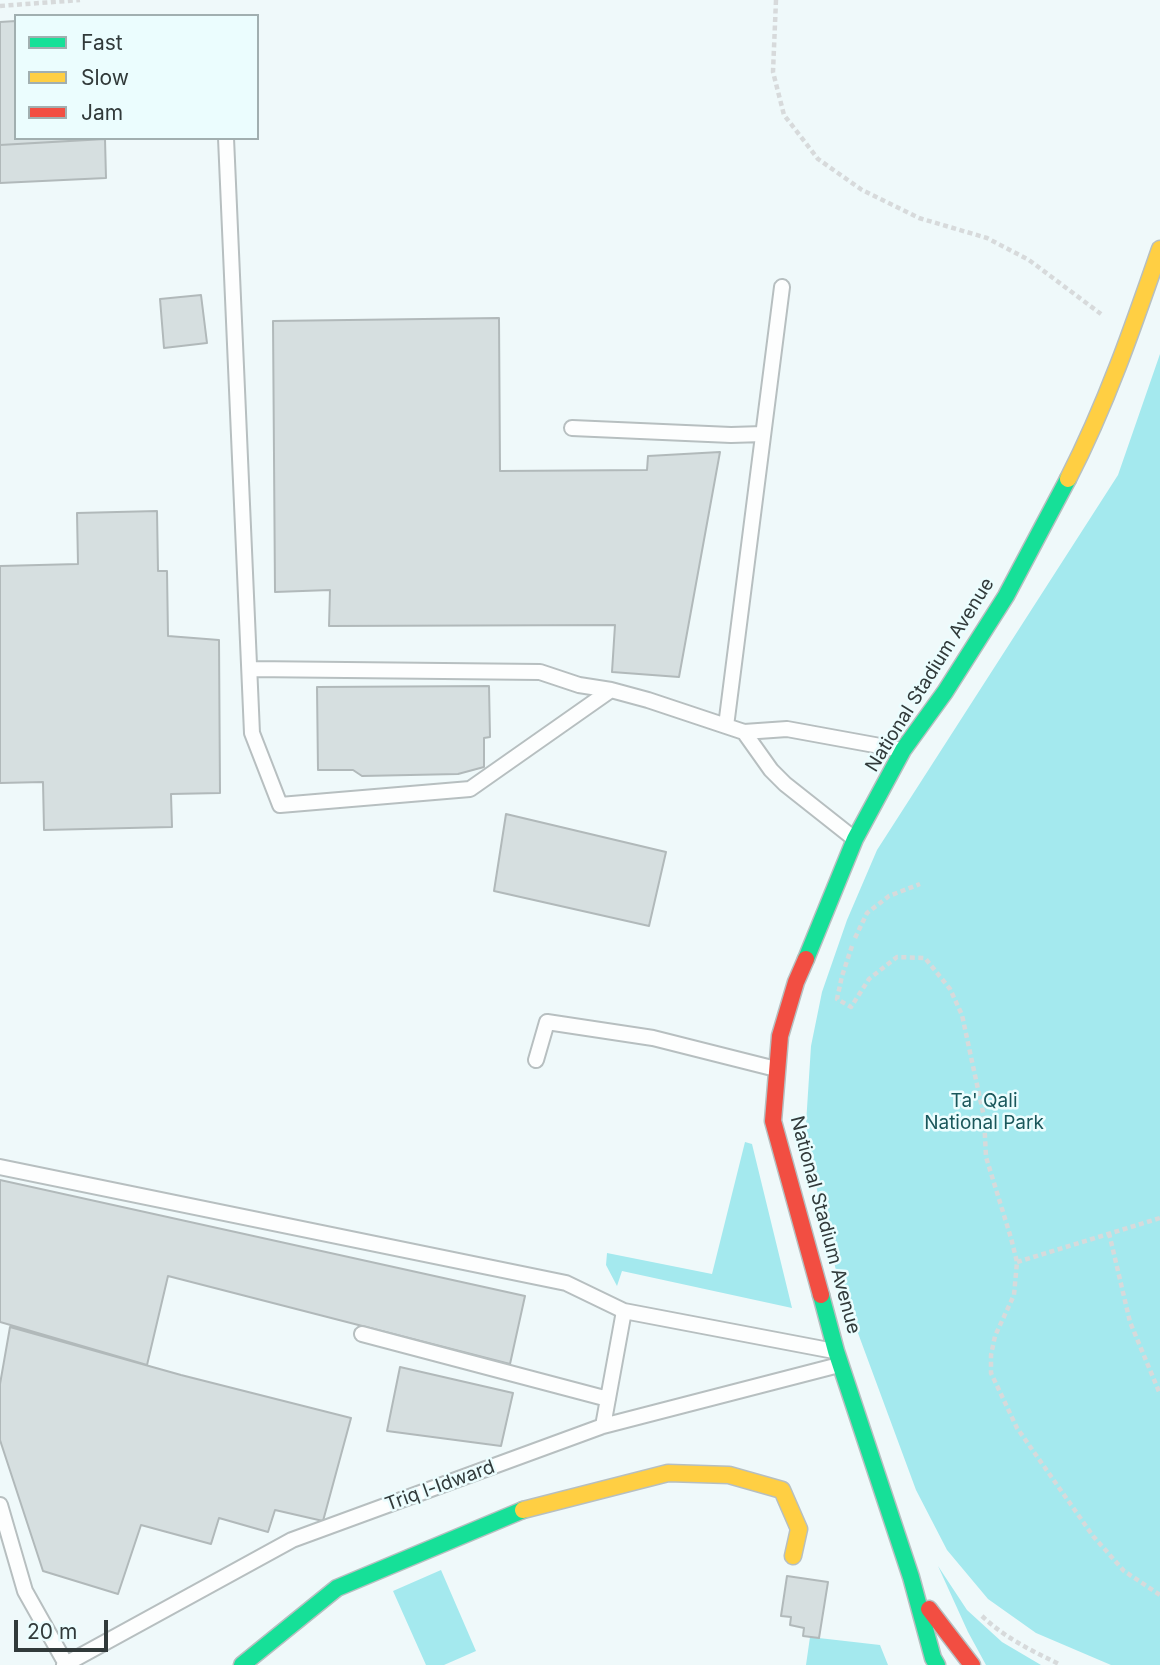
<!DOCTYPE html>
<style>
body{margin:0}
#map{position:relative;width:1160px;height:1665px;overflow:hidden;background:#eff9fa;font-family:Inter,sans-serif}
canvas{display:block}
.legend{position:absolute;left:14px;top:14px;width:245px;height:126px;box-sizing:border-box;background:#ebfdfe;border:2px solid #a1afb0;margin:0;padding:9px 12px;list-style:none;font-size:21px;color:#313a3a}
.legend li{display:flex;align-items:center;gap:14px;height:35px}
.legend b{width:35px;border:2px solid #a1afb0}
.scale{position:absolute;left:14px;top:1620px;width:94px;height:32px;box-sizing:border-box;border:4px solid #313a3a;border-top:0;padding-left:9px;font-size:21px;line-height:24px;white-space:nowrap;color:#313a3a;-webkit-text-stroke:5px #ebfdfe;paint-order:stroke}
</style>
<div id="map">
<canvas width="1160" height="1665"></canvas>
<ul class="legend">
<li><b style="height:9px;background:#16e098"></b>Fast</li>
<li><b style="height:9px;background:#ffcf43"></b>Slow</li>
<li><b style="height:9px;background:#f24e42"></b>Jam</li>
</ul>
<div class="scale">20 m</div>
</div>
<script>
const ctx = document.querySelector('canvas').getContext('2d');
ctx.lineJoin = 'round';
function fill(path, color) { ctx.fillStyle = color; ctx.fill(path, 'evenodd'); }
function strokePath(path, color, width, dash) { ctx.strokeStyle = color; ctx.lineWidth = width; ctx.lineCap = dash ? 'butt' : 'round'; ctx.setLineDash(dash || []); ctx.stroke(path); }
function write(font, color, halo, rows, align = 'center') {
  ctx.font = font + ' Inter,sans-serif'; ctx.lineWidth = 5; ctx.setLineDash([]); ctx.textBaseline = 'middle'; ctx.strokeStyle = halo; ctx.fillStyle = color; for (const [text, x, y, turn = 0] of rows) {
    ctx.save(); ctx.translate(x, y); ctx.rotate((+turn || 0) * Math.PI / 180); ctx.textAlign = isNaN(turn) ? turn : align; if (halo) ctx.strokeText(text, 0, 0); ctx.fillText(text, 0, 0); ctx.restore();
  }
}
const green = new Path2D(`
 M1160 354V1665H1111L1036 1633 988 1599 947 1550 916 1490 838 1279 814 1177 806 1124 811 1046 822 992 847 920 877 850 1118 475Z
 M745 1142 752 1144 792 1308 622 1271 617 1286 606 1265 607 1253 712 1274Z
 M938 1566 967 1610 1002 1642 1041 1665H986L968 1632Z
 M441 1570 476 1651 444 1665H426L393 1591Z
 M810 1637 880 1645 888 1665H806Z`);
const building = new Path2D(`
 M16 21V138H120L0 145V22Z
 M105 139 106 178 0 183V145Z
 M201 295 207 343 164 348 160 299Z
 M499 318 500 471 647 470 648 456 720 452 679 677 612 672 615 625 329 626 330 590 275 592 273 321Z
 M157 511 158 571H167L168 636 219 640 220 793 171 794 172 827 44 830 43 782 0 783V566L78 564 77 513Z
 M489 686 490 737 484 738V767L458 774 362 776 353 770H318L317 687Z
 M506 814 666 852 649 926 494 891Z
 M0 1180 525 1296 510 1364 168 1276 147 1365 0 1322Z
 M10 1327 181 1375 351 1418 323 1521 275 1510 268 1532 219 1518 211 1544 141 1525 118 1594 43 1571 0 1440V1384Z
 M400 1367 513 1393 501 1446 387 1431Z
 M787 1576 828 1582 819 1638 803 1636 804 1628 790 1625 791 1617 781 1616Z`);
const path = new Path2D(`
 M776 0 773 72 784 115 818 159 862 190 919 218 987 238 1029 260 1101 314
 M0 6 80 0
 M855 938 867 913 889 896 920 884
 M852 946 842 976 837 999 851 1007 869 979 897 957 925 958 950 989 962 1015 984 1117 986 1157 1011 1238 1017 1262 1014 1295 995 1336 991 1355V1373L1017 1428 1093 1536 1124 1571 1160 1595
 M1109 1233 1130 1322 1160 1394
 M1017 1262 1160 1218
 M982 1616C1005 1638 1032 1651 1061 1665`);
const lane = new Path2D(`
 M226 138 252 733 280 805 470 789 611 690 648 700 744 732 787 729 902 750
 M572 428 731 435 763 434
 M250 669 540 672 579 685 611 690
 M726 726 782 287
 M744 732 771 770 785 784 852 837
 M536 1060 547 1022 653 1038 776 1069
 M0 1167 566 1283 624 1311 834 1351
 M362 1334 608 1399
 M603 1426 624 1311
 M0 1505 25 1591 66 1664
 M64 1665 292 1540 603 1426 839 1365`);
const fast = new Path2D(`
 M806 959 855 839 903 750 945 692 1006 596 1068 479
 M821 1295 836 1351 911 1577 933 1658 937 1665
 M242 1665 337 1588 523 1510`);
const slow = new Path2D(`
 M1068 479C1106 405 1133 327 1160 249
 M523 1510 668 1473 729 1475 782 1490 799 1529 793 1556`);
const jam = new Path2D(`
 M806 959 796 982 780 1036 773 1121 821 1295
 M929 1609 972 1665`);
const streetNames = [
 ["National Stadium Avenue",930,675,-58],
 ["National Stadium Avenue",825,1225,75],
 ["Triq l-Idward",440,1486,-20]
];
const parkNames = [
 ["Ta' Qali",984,1101],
 ["National Park",984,1123]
];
fill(green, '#a4e9ee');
fill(building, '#d6dfe0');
strokePath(building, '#b1b9ba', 2);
strokePath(lane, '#b7bfc0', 18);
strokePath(fast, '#b7bfc0', 19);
strokePath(slow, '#b7bfc0', 19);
strokePath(jam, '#b7bfc0', 19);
strokePath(path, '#d7dadb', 4.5, [5, 3.5]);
strokePath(lane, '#fdfefe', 14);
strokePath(fast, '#16e098', 16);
strokePath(slow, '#ffcf43', 16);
strokePath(jam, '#f24e42', 16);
write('19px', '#313a3a', '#ebfdfe', streetNames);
write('19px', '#1a575b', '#ebfdfe', parkNames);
</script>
